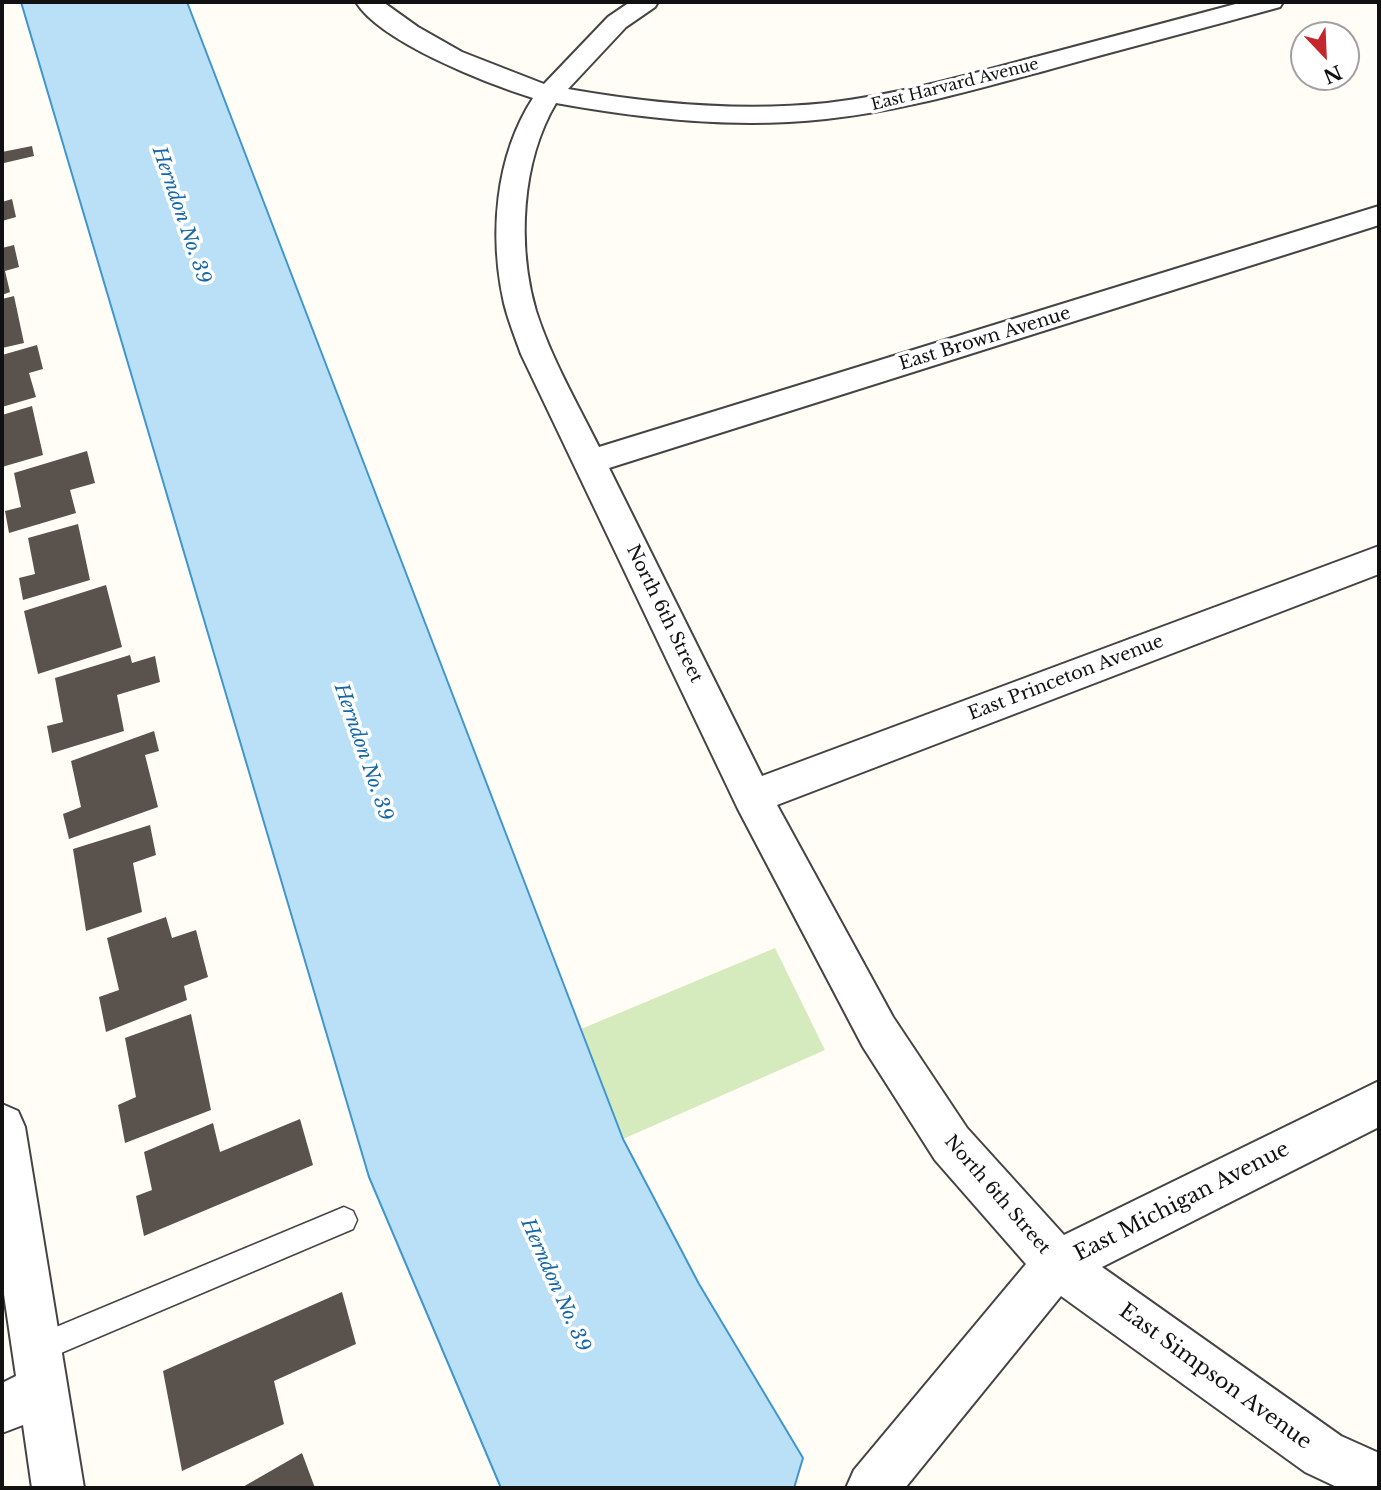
<!DOCTYPE html>
<style>
body{margin:0}
#map{position:relative;width:1381px;height:1490px;overflow:hidden;background:#fffdf5;font-family:"Libre Baskerville",serif}
canvas{display:block}
.frame{position:absolute;inset:0;border:4px solid #111;pointer-events:none}
.north{position:absolute;left:1290px;top:21px;width:70px;height:70px;box-sizing:border-box;background:#fff;border:2px solid #a0a0a0;border-radius:50%;rotate:157deg;font-size:19px;font-weight:700;line-height:28px;text-align:center;color:#111}
.north::after{content:'';display:block;margin:auto;width:24px;height:32px;background:#c4262e;clip-path:polygon(50% 0,100% 100%,50% 72%,0 100%)}
</style>
<div id="map">
<canvas width="1381" height="1490"></canvas>
<div class="frame"></div>
<div class="north">N</div>
</div>
<script>
const ctx = document.querySelector('canvas').getContext('2d');
ctx.lineJoin = 'round';
function fill(path, color) { ctx.fillStyle = color; ctx.fill(path, 'evenodd'); }
function strokePath(path, color, width, dash) { ctx.strokeStyle = color; ctx.lineWidth = width; ctx.lineCap = dash ? 'butt' : 'round'; ctx.setLineDash(dash || []); ctx.stroke(path); }
function write(font, color, halo, rows, align = 'center') {
  ctx.font = font + ' "Libre Baskerville",serif'; ctx.lineWidth = 7; ctx.setLineDash([]); ctx.textBaseline = 'middle'; ctx.strokeStyle = halo; ctx.fillStyle = color; for (const [text, x, y, turn = 0] of rows) {
    ctx.save(); ctx.translate(x, y); ctx.rotate((+turn || 0) * Math.PI / 180); ctx.textAlign = isNaN(turn) ? turn : align; if (halo) ctx.strokeText(text, 0, 0); ctx.fillText(text, 0, 0); ctx.restore();
  }
}
const green = new Path2D(`
 M775 948 825 1050 623 1139 581 1029Z`);
const water = new Path2D(`
 M21 2H187L623 1139 699 1284 803 1458 794 1488H501L369 1177Z`);
const building = new Path2D(`
 M32 146 34 156 4 163 2 152Z
 M12 199 16 217 2 221V202Z
 M14 245 19 267 5 271 10 292 2 295V248Z
 M14 296 24 343 2 348V299Z
 M37 345 43 369 29 373 36 397 2 407V355Z
 M32 406 43 455 2 467V415Z
 M87 451 95 483 70 490 76 513 9 533 5 511 21 507 14 473Z
 M78 524 90 580 23 600 19 578 35 574 28 538Z
 M106 585 122 647 38 674 24 611Z
 M130 655 132 663 155 656 160 682 117 695 124 731 52 753 47 726 63 722 55 678Z
 M154 731 159 751 145 755 158 807 69 839 63 814 81 807 71 761Z
 M150 825 156 855 133 863 142 912 86 931 73 849Z
 M166 917 172 938 196 930 208 977 184 986 187 1000 106 1032 99 997 119 990 107 938Z
 M191 1014 211 1110 125 1143 118 1105 136 1097 125 1038Z
 M300 1119 313 1165 144 1236 136 1196 152 1190 144 1152 213 1123 220 1152Z
 M342 1292 356 1344 274 1381 284 1424 182 1471 163 1371Z
 M302 1453 315 1488H241Z`);
const service = new Path2D(`
 M344 1207 353 1211 357 1220 353 1229 35 1364 25 1360 21 1350 25 1340Z`);
const minor = new Path2D(`
 M356 2H383L418 27 462 52 544 84 608 17 630 2H658L655 7 626 27 568 89C653 104 741 112 827 103 896 95 961 77 1028 59 1100 40 1172 21 1243 2H1283L1280 7C1201 29 1122 49 1044 71 972 90 901 111 826 119 736 129 645 119 556 103 521 162 517 246 536 311 551 358 577 403 599 447L1379 206V225L609 468 762 776 1379 546V574L777 805 893 1017 967 1128 1064 1235 1379 1081V1127L1102 1267 1341 1436 1379 1453V1488H1339L1305 1472 1061 1296 905 1488H846L854 1470 1026 1264 935 1160 863 1047 738 809 521 354C515 337 508 320 504 303 489 235 495 157 533 98 488 84 380 42 356 2Z
 M2 1104 18 1111 25 1127 84 1488H32L23 1425 2 1433V1383L16 1376 2 1281Z`);
const farStreetnames = [
 ["East Harvard Avenue",955,85,-14]
];
const streetNames = [
 ["East Brown Avenue",985,339,-17],
 ["North 6th Street",664,614,64],
 ["East Princeton Avenue",1066,678,-21],
 ["North 6th Street",997,1195,49]
];
const waterNames = [
 ["Herndon No. 39",181,215,71],
 ["Herndon No. 39",363,752,71],
 ["Herndon No. 39",555,1285,66]
];
const nearStreetnames = [
 ["East Michigan Avenue",1182,1202,-27],
 ["East Simpson Avenue",1215,1377,36]
];
fill(green, '#d5ebbd');
fill(water, '#b9e0f7');
strokePath(water, '#3f96cf', 2);
fill(building, '#5a524d');
strokePath(service, '#444', 3);
strokePath(minor, '#444', 4);
fill(service, '#fff');
fill(minor, '#fff');
write('16px', '#111', '#fff', farStreetnames);
write('18px', '#111', '#fff', streetNames);
write('italic 19px', '#1768a6', '#fff', waterNames);
write('21px', '#111', '#fff', nearStreetnames);
</script>
